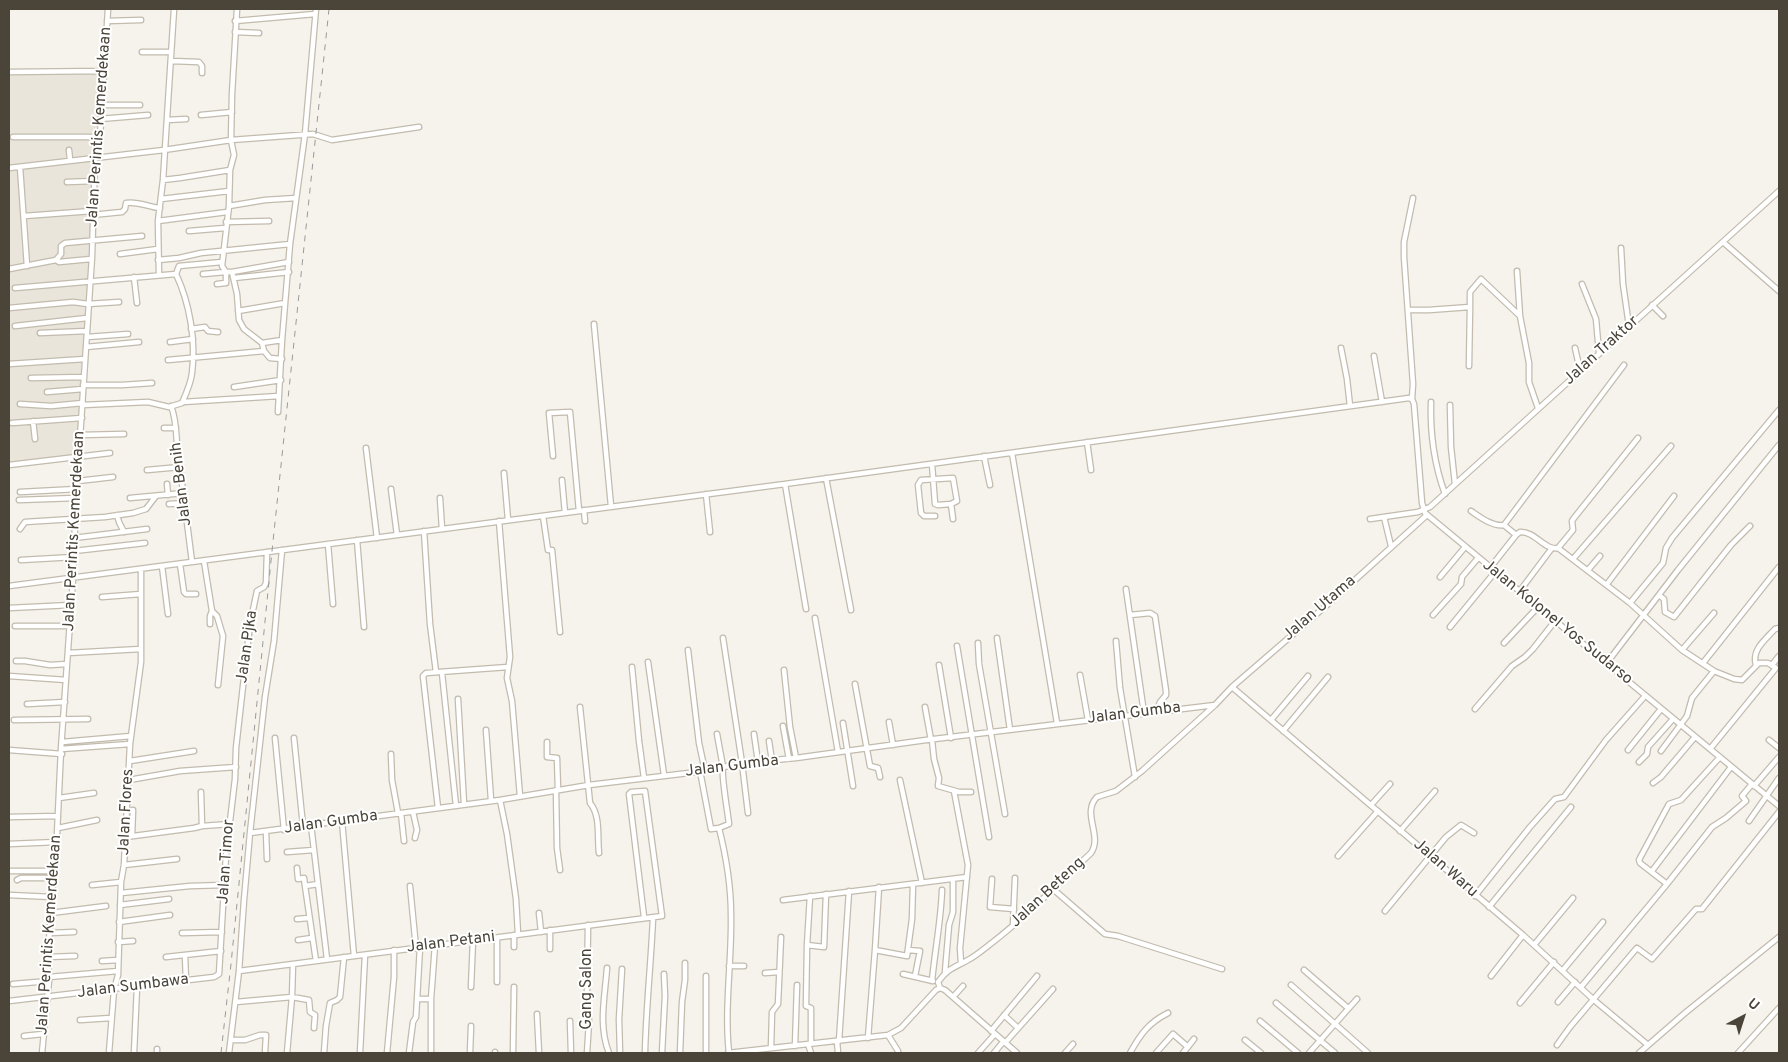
<!DOCTYPE html>
<style>
body{margin:0}
#map{position:relative;width:1788px;height:1062px;overflow:hidden;background:#f6f3ec;font-family:Overpass,sans-serif}
canvas{display:block}
.frame{position:absolute;inset:0;border:10px solid #4b4439;pointer-events:none}
.north{position:absolute;left:1718px;top:992px;width:50px;height:50px;-webkit-text-stroke:4px #fff;paint-order:stroke;rotate:40deg;font-size:14px;font-weight:700;line-height:20px;text-align:center;color:#4b4439}
.north::after{content:'';display:block;margin:auto;width:18px;height:22px;background:#4b4439;clip-path:polygon(50% 0,100% 100%,50% 72%,0 100%)}
</style>
<div id="map">
<canvas width="1788" height="1062"></canvas>
<div class="frame"></div>
<div class="north">U</div>
</div>
<script>
const ctx = document.querySelector('canvas').getContext('2d');
ctx.lineJoin = 'round';
function fill(path, color) { ctx.fillStyle = color; ctx.fill(path, 'evenodd'); }
function strokePath(path, color, width, dash) { ctx.strokeStyle = color; ctx.lineWidth = width; ctx.lineCap = dash ? 'butt' : 'round'; ctx.setLineDash(dash || []); ctx.stroke(path); }
function write(font, color, halo, rows, align = 'center') {
  ctx.font = font + ' Overpass,sans-serif'; ctx.lineWidth = 4; ctx.setLineDash([]); ctx.textBaseline = 'middle'; ctx.strokeStyle = halo; ctx.fillStyle = color; for (const [text, x, y, turn = 0] of rows) {
    ctx.save(); ctx.translate(x, y); ctx.rotate((+turn || 0) * Math.PI / 180); ctx.textAlign = isNaN(turn) ? turn : align; if (halo) ctx.strokeText(text, 0, 0); ctx.fillText(text, 0, 0); ctx.restore();
  }
}
const residential = new Path2D(`
 M105 69 96 158 80 460 9 465V71Z`);
const minor = new Path2D(`
 M107 21 141 20
 M235 21 315 14
 M235 32 259 33
 M142 52H171
 M171 61 199 62 202 66V73
 M9 72 104 71
 M101 105H140
 M201 115 232 112
 M100 119 148 115
 M167 120 186 119
 M13 137H100
 M69 150 70 160
 M20 167 27 266
 M9 168 164 150 231 140 313 134 332 140 419 127
 M163 180 180 178 230 170
 M67 182 94 181
 M1413 198 1404 242V257L1413 384 1412 399 1414 404 1422 503 1425 513 1779 806
 M161 199 229 191
 M229 206 265 200 296 198
 M92 215 122 212 125 209 126 203C139 201 148 207 160 208
 M24 216 92 211
 M158 221 227 212
 M226 222 269 221
 M189 231 225 228
 M1723 242 1779 291
 M1621 248 1623 284 1629 326
 M120 254 158 249
 M56 260 61 254V246L65 243 142 236
 M158 260 179 258 201 253 290 244
 M9 269 56 260 59 262 91 259
 M1517 271 1520 316 1529 363V382L1538 408
 M232 272 289 262
 M176 274 179 266 222 262
 M203 274 226 272V283L217 284
 M159 275 158 221 163 180 174 9
 M134 277 137 303
 M234 278 289 272
 M1582 284 1596 319 1599 353
 M15 288 176 274
 M1652 305 1663 316
 M9 308 73 302 88 304 119 302
 M1408 310H1429L1470 307V292L1481 279 1520 316
 M238 311 285 303
 M594 324 611 506
 M15 326 87 318
 M191 329 205 327 208 331 218 332
 M40 333 87 331
 M87 337 128 334
 M170 342 193 339
 M262 343 282 340
 M86 347 139 342
 M1341 348 1347 379 1350 406
 M1575 348 1580 370
 M264 351 270 358 282 359
 M1374 356 1382 402
 M168 360 264 351 262 343 244 329 239 320 237 294 232 272H226L222 266 229 206 230 170 234 155 231 140 232 94 237 9
 M9 364 85 359
 M1469 366 1470 307
 M31 378 84 377
 M83 385H122L152 383
 M234 387 281 380
 M47 392 83 389
 M183 402 279 396
 M1431 402C1430 434 1434 464 1445 494
 M20 404 51 406 83 403
 M83 405 148 402 169 407 182 403C186 394 191 383 192 373 196 341 190 304 176 274
 M1450 405 1451 447 1455 484
 M171 406C176 418 176 431 177 444L192 562
 M278 412 282 340 290 244 305 134 316 9
 M33 421 35 439
 M12 423 82 418
 M164 428H176
 M81 435 124 434
 M1087 442 1091 470
 M366 448 377 538
 M1012 453 1057 723
 M553 456 549 413 570 412 579 511
 M984 456 990 485
 M932 464 935 504 938 505 951 504 953 519
 M9 465 110 453
 M147 470 180 467
 M504 473 508 520
 M826 478 851 610
 M562 480 565 513
 M78 481 113 477
 M167 484 168 495
 M785 484 806 609
 M391 489 397 535
 M20 492 77 489
 M706 494 710 532
 M130 498 184 493
 M440 498 442 529
 M19 500 76 498
 M169 504 185 503
 M584 510 585 521
 M1471 511C1480 517 1493 527 1504 525L1516 535
 M117 515 119 522 124 532
 M543 516 548 550H552L560 632
 M935 516H924L921 513 918 485 921 480 953 478 957 501 951 504
 M1384 517 1391 546
 M1370 519 1418 512 1430 507 1779 191
 M499 521 510 657 507 678 512 701 520 796
 M1504 525 1624 365
 M20 529 25 522 105 517 133 513 146 509 156 496
 M424 531 430 624 436 672
 M74 538 147 529
 M357 540 364 627
 M328 544 333 604
 M1558 548 1573 530 1572 521 1574 518 1638 438
 M74 551 145 543
 M1573 559 1671 446
 M21 560 74 557
 M204 561 212 611 217 616 223 636 218 685
 M180 564 184 592 186 594H196
 M162 566 168 614
 M1490 568 1516 535 1520 532C1535 531 1545 551 1558 548L1630 603 1682 650 1714 671 1692 698 1687 716 1661 751
 M1588 570 1600 556
 M1440 577 1465 547
 M1607 584 1674 496
 M9 586 785 484 1409 398 1412 399
 M1126 589 1144 713
 M1519 592 1552 548
 M1660 596 1664 599 1665 612 1674 617 1731 545 1750 526
 M102 597 141 594
 M1630 603 1663 563 1666 548 1672 538 1779 410
 M9 608 71 605
 M1130 615 1150 613 1155 616 1166 691V695L1160 702 1157 711
 M1433 615 1461 584 1462 577 1478 558
 M815 618 838 752
 M210 624V616L212 611
 M15 626H69
 M1450 627 1495 572
 M723 638 742 763 748 813
 M997 638 1010 730
 M1116 641 1120 688 1135 777
 M978 643 979 664 1005 814
 M1504 643 1538 607
 M957 646 989 837
 M688 650 699 743 705 771
 M1682 650 1714 613
 M68 653 141 649
 M16 661H25L50 665 67 664
 M648 662 664 775
 M1703 663 1779 567
 M1606 664 1678 570 1779 445
 M939 665 951 738
 M1756 665C1751 650 1766 639 1775 629L1779 628
 M1772 665 1779 656
 M632 667 639 741 644 778
 M784 670 790 727 796 758
 M442 673 456 806
 M1080 675 1088 720
 M9 676 66 680
 M855 684 870 766 878 768 880 777
 M1232 687 1523 935 1594 1000 1648 1045
 M458 699 464 804
 M27 704 65 702
 M580 707 590 803C601 816 597 837 599 853
 M925 707 931 740
 M1475 709 1512 666 1525 657 1533 649 1555 621
 M14 720 88 719
 M1271 720 1308 676
 M889 722 893 745
 M843 723 853 786
 M783 726 789 759
 M486 730 491 800
 M1283 731 1328 677
 M717 734 723 767C721 775 728 814 729 824L719 828C726 856 731 887 731 915 732 961 724 1007 729 1053
 M754 734 758 762
 M275 738 284 830
 M294 738 303 826
 M932 740 934 759 939 778 938 786 959 792H971
 M1769 740 1779 748
 M769 741 772 761
 M62 742 131 736
 M547 742V757L557 758 558 790
 M61 749 130 744
 M1710 749 1776 668 1768 663H1759L1742 680 1734 679 1714 671
 M9 750 62 754
 M1628 750 1661 709
 M391 754 392 780 398 813
 M130 761 194 751
 M1639 762 1647 754 1648 747 1673 719
 M700 771 711 829 719 828
 M129 780 180 771 236 767
 M900 780 922 883
 M1653 783 1661 777 1695 737
 M1754 786 1779 757
 M556 790 557 848 560 870
 M954 791 968 865 960 948 961 963
 M201 792 202 826
 M59 798 94 793
 M500 800 507 834 516 899 518 934
 M1371 805 1390 784
 M438 808 423 676 426 673 508 667
 M413 812 417 830 415 838
 M401 813 404 841
 M9 817 58 816
 M342 821 354 956
 M1749 821 1779 778
 M311 825 327 959
 M58 828 97 820
 M1400 831 1435 791
 M266 832 267 859
 M250 833 500 800 589 785 705 771 742 763 796 758 926 740 1215 705
 M132 836 133 810
 M126 837 194 828 202 826 230 824
 M9 844 57 842
 M287 852 314 850
 M1338 856 1378 811
 M124 865 177 859
 M297 868 298 879 304 878 305 886
 M9 871H53
 M1652 871 1731 767
 M992 879 990 907 1014 909
 M17 880 21 878H53
 M1667 884 1712 827 1726 818 1746 801 1742 796 1752 784
 M92 885 121 882
 M410 886 416 948
 M1053 889 1105 934 1118 936 1222 969
 M121 893 190 886 225 885
 M9 895 52 897
 M1475 896 1530 827 1555 799 1564 797 1606 740 1645 696
 M783 900 967 877
 M120 905 169 899
 M1489 907 1571 807
 M1385 911 1446 837 1461 825 1474 833
 M51 913 106 906
 M539 913 541 932
 M297 919 309 918
 M119 922 170 915
 M1013 925 1015 878
 M50 933 74 932
 M182 933 222 932
 M514 935V947
 M298 940 312 938
 M118 942 133 941
 M807 945 810 896
 M1534 945 1573 898
 M550 949V930
 M875 950 879 887
 M908 950 920 951 915 976
 M185 955 186 981
 M48 957 75 956
 M166 957 221 951
 M102 961 118 960
 M316 961 305 886 318 884
 M729 966H744
 M607 968C605 996 598 1026 609 1053
 M1304 970 1348 1008
 M1563 970 1603 922
 M239 971 662 916 645 791 631 792 629 794 644 917
 M945 972 949 925 953 912V879
 M765 973 779 972
 M903 974 933 981
 M1491 976 1523 935
 M49 977 118 971
 M932 981C935 950 941 920 942 890
 M497 982V938
 M13 984 49 981
 M1291 985 1368 1053
 M471 987 473 940
 M1581 987 1667 884 1640 863 1639 860 1640 858 1669 804 1681 800 1720 757
 M940 988 938 982C948 968 954 968 968 960 977 955 985 948 993 942 1028 915 1059 883 1091 853 1103 836 1081 813 1097 797L1116 791 1142 771 1215 705 1232 687 1335 598 1427 515
 M940 988 945 990 1017 1053
 M953 997 963 986
 M417 999H431
 M9 1001 214 977 219 974 226 855 235 779 236 748 250 624 257 591 264 587 266 583 267 552
 M236 1002 292 997 309 1000 310 1012 315 1015 314 1028
 M1558 1002 1575 982
 M1276 1003 1335 1053
 M1520 1003 1554 962
 M537 1014 539 1053
 M1004 1015 1018 1028
 M80 1020 111 1018
 M570 1021 571 1053
 M1260 1021 1298 1053
 M991 1031 1037 976
 M888 1035 898 1051
 M24 1036 43 1034
 M868 1038 875 950 907 956 912 919 913 884
 M231 1040H245L260 1035H266L265 1053
 M1245 1040 1261 1053
 M837 1041 838 1053
 M839 1041 849 891
 M1005 1043 1053 989
 M808 1044 811 1053
 M811 1044V1008L806 1006 807 945 824 947 826 894
 M1557 1045 1570 1027 1636 949 1637 948 1652 959 1696 909H1702L1779 812
 M795 1046 797 985
 M771 1048 772 1012 778 1004 781 937
 M157 1049V1053
 M42 1053 49 981 48 957 53 878 56 856 61 749 73 579 76 498 92 257 95 159 100 137 108 9
 M109 1053 114 990 118 975 121 882 124 865 130 744 141 662V570
 M134 1053 137 987
 M229 1053 239 971 244 900 250 833 265 697 274 641 282 550
 M287 1053 292 997 293 964
 M324 1053 326 1026 330 1003 337 1000 340 997 344 957
 M360 1053 365 955
 M387 1053 394 977V950
 M409 1053 413 1022 416 1017 420 947
 M431 1053V999L435 945
 M470 1053 471 1026
 M495 1053V1052
 M513 1053 514 987
 M587 1053 589 1022 587 992 588 925
 M620 1053 619 1019 622 969
 M645 1053C646 1008 651 963 653 918
 M662 1053 665 996 664 974
 M680 1053 682 1002 685 980V963
 M706 1053V976
 M728 1053 888 1035 901 1028 936 990 940 988
 M978 1053 995 1034
 M994 1053 1003 1042
 M1065 1053 1073 1044
 M1130 1053C1140 1035 1148 1023 1168 1013
 M1156 1053 1173 1034 1188 1047
 M1183 1053 1194 1039
 M1309 1053 1357 999
 M1639 1053 1685 1013 1779 937
 M1738 1053 1779 1008`);
const rail = new Path2D(`
 M221 1053 231 964 272 551 329 9`);
const streetNames = [
 ["Jalan Perintis Kemerdekaan",100,127,-86],
 ["Jalan Traktor",1602,351,-42],
 ["Jalan Benih",182,484,-97],
 ["Jalan Perintis Kemerdekaan",75,531,-87],
 ["Jalan Utama",1320,609,-41],
 ["Jalan Kolonel Yos Sudarso",1557,623,39],
 ["Jalan Pjka",248,647,-82],
 ["Jalan Gumba",1134,714,-7],
 ["Jalan Gumba",732,767,-7],
 ["Jalan Flores",127,812,-87],
 ["Jalan Gumba",331,823,-8],
 ["Jalan Timor",227,862,-86],
 ["Jalan Waru",1445,869,41],
 ["Jalan Beteng",1048,893,-43],
 ["Jalan Perintis Kemerdekaan",50,935,-86],
 ["Jalan Petani",451,943,-7],
 ["Jalan Sumbawa",133,987,-7],
 ["Gang Salon",588,989,-90]
];
fill(residential, '#eae5da');
strokePath(minor, '#c2bbae', 7);
strokePath(minor, '#fff', 4.5);
strokePath(rail, '#9a9a9a', 1, [6, 6]);
write('16px', '#4b4439', '#fff', streetNames);
</script>
